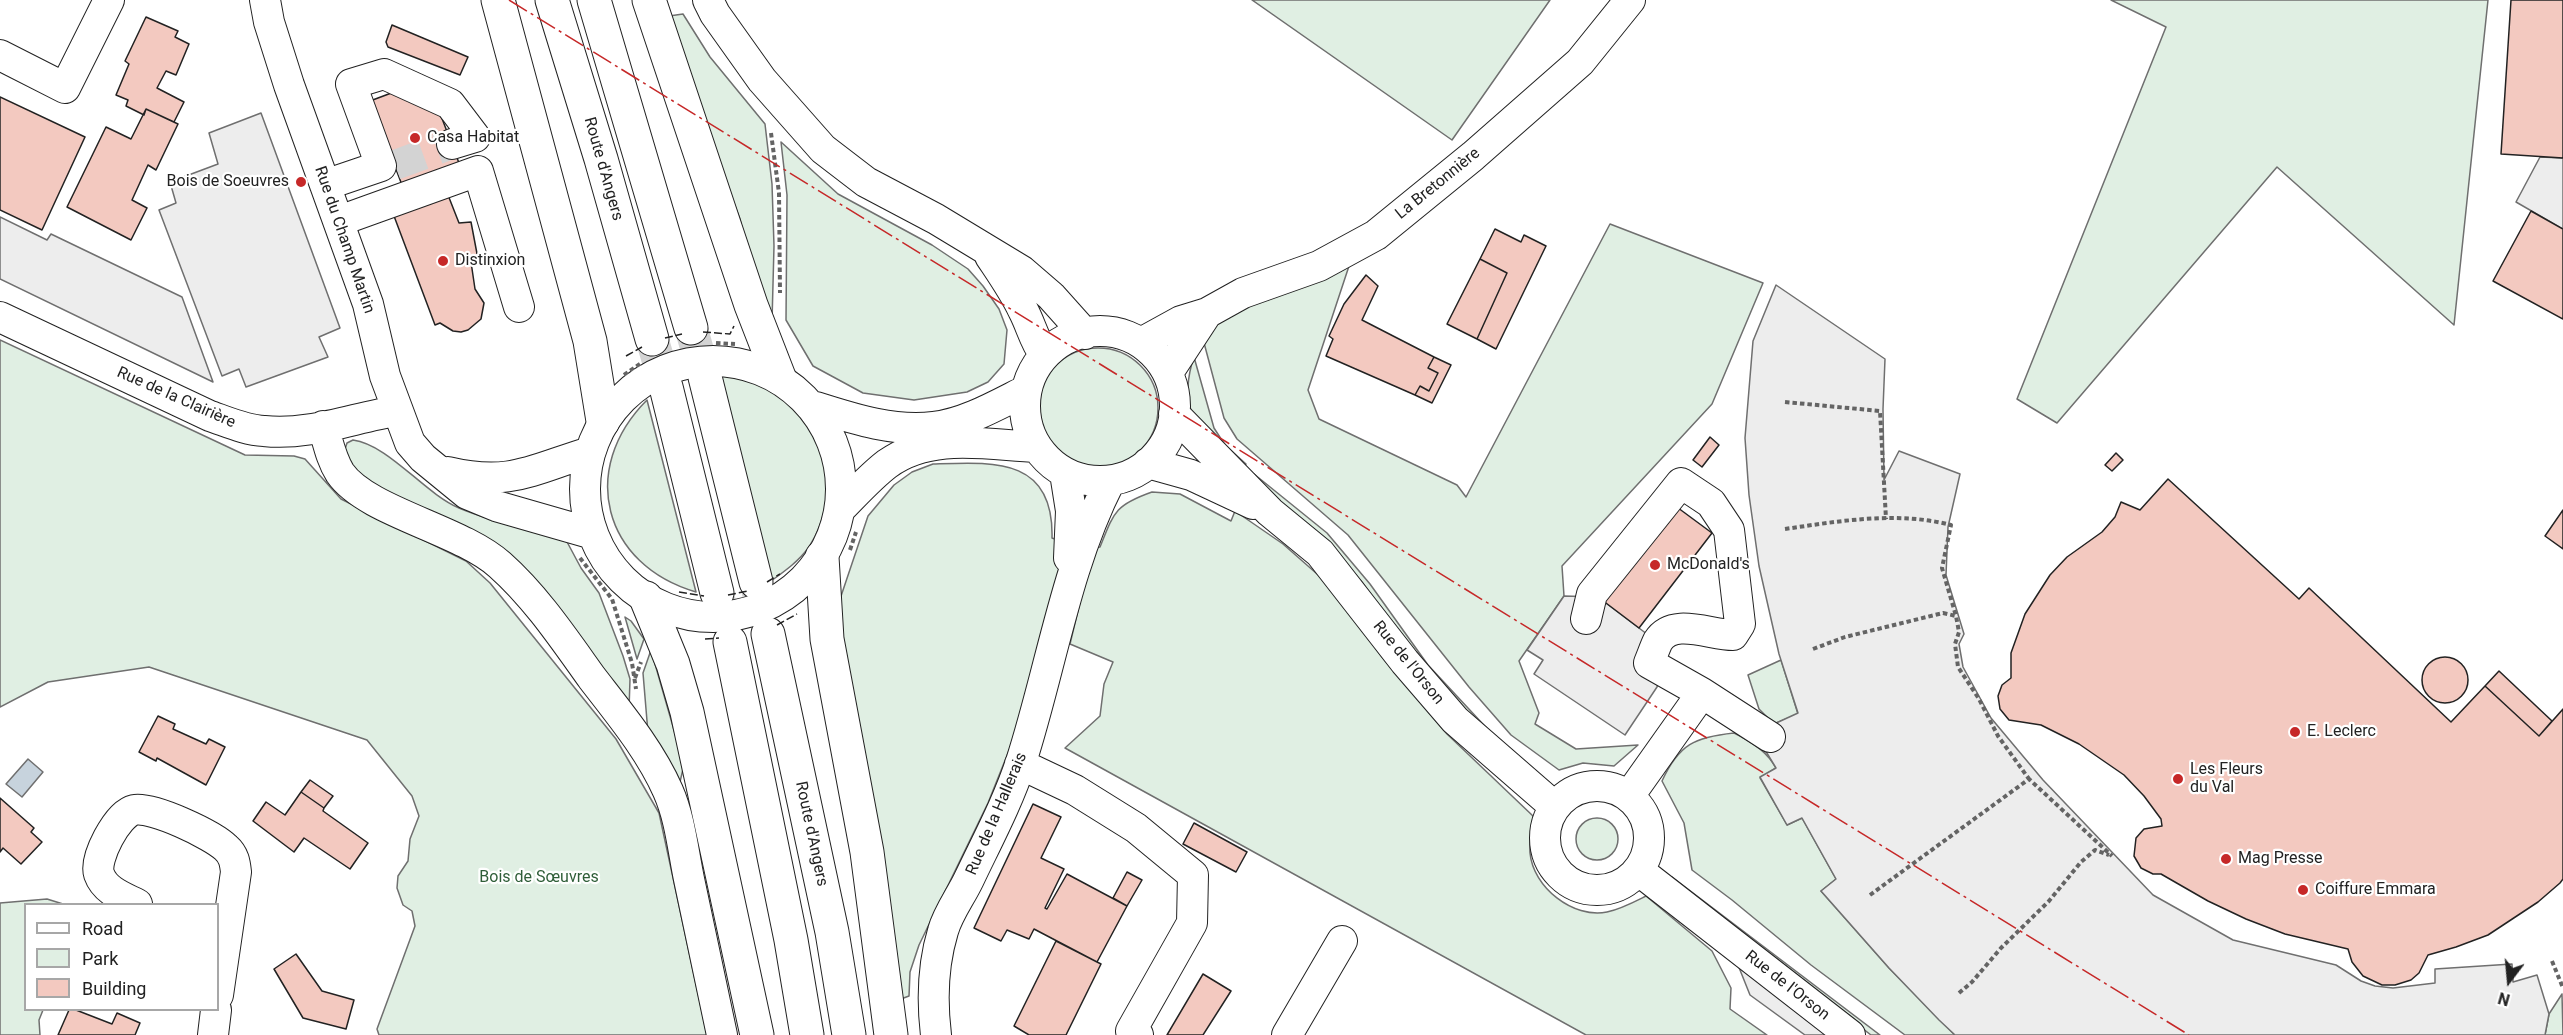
<!DOCTYPE html>
<meta charset="utf-8">
<style>
body{margin:0}
#map{position:relative;width:2563px;height:1035px;overflow:hidden;background:#fff;font-family:Roboto,sans-serif}
canvas{display:block}
.legend{position:absolute;left:24px;top:903px;width:195px;height:108px;box-sizing:border-box;background:#fff;border:2px solid #a7a7a7;margin:0;padding:8px 10px;list-style:none;font-size:18px;color:#222}
.legend li{display:flex;align-items:center;gap:12px;height:30px}
.legend b{width:30px;border:2px solid #a7a7a7}
.north{position:absolute;left:2479px;top:951px;width:60px;height:60px;-webkit-text-stroke:4px #fff;paint-order:stroke;rotate:196deg;font-size:16px;font-weight:700;line-height:24px;text-align:center;color:#222}
.north::after{content:'';display:block;margin:auto;width:21px;height:27px;background:#222;clip-path:polygon(50% 0,100% 100%,50% 72%,0 100%)}
</style>
<div id="map">
<canvas width="2563" height="1035"></canvas>
<ul class="legend">
<li><b style="height:8px;background:#fff"></b>Road</li>
<li><b style="height:16px;background:#e0efe3"></b>Park</li>
<li><b style="height:16px;background:#f3c9c0"></b>Building</li>
</ul>
<div class="north">N</div>
</div>
<script>
const ctx = document.querySelector('canvas').getContext('2d');
ctx.lineJoin = 'round';
function fill(path, color) { ctx.fillStyle = color; ctx.fill(path, 'evenodd'); }
function strokePath(path, color, width, dash) { ctx.strokeStyle = color; ctx.lineWidth = width; ctx.lineCap = dash ? 'butt' : 'round'; ctx.setLineDash(dash || []); ctx.stroke(path); }
function write(font, color, halo, rows, align = 'center') {
  ctx.font = font + ' Roboto,sans-serif'; ctx.lineWidth = 4.5; ctx.setLineDash([]); ctx.textBaseline = 'middle'; ctx.strokeStyle = halo; ctx.fillStyle = color; for (const [text, x, y, turn = 0] of rows) {
    ctx.save(); ctx.translate(x, y); ctx.rotate((+turn || 0) * Math.PI / 180); ctx.textAlign = isNaN(turn) ? turn : align; if (halo) ctx.strokeText(text, 0, 0); ctx.fillText(text, 0, 0); ctx.restore();
  }
}
const green = new Path2D(`
 M1252 0H1550L1452 140Z
 M2111 0H2488L2454 325 2277 167 2057 423 2017 399 2166 27Z
 M683 14 710 57 765 124 772 184 774 246 772 322 750 266 740 219 721 170 669 16Z
 M781 142 838 194 932 245 968 269 983 286 999 309 1007 330 1004 364 988 382 967 392 914 400 863 393 813 366 786 320 787 195Z
 M1610 224 1763 283 1712 404 1562 566 1564 596 1519 661 1539 713 1535 724 1576 749 1638 745 1614 766 1583 763 1559 770 1511 735 1469 687 1348 535 1237 439 1224 418 1203 339 1222 316 1351 260 1308 390 1319 419 1457 485 1466 497Z
 M0 340 245 455 294 456 305 459 341 499 466 561 490 583 616 739 659 813 707 1035H379L377 1029 415 926 412 911 403 905 397 888 398 876 408 861 410 839 419 816 412 796 367 740 149 667 48 682 0 707Z
 M1038 408a60 60 0 1 1 120 0a60 60 0 1 1-120 0Z
 M1194 357 1214 428 1225 445 1246 464 1242 469C1229 454 1204 433 1194 417 1184 400 1188 374 1194 357Z
 M720 375C736 377 750 379 765 385 825 413 845 492 809 547 799 561 785 571 771 581Z
 M647 400 696 592C603 565 578 469 647 400Z
 M353 440C389 445 424 493 459 508 492 522 531 530 566 540L581 568 599 593 623 656 630 679 629 710 574 633 348 468 345 449 347 443Z
 M933 464C994 462 1054 457 1052 538L1063 542 1058 575 1018 728 988 803 919 945 910 972 909 996 901 999 837 608 868 516 894 485 912 472Z
 M1254 474 1327 533 1370 584 1428 665 1494 736 1470 718 1389 620 1362 582 1323 537 1251 479Z
 M1152 492 1180 494 1231 521 1235 511 1283 544 1333 588 1382 657 1447 734 1533 816C1532 828 1529 841 1530 853 1533 887 1573 919 1607 912 1621 909 1634 902 1646 896L1712 951 1731 988 1730 1009 1767 1035H1586L1065 748 1100 716 1104 684 1113 662 1070 644 1093 548 1100 547C1114 512 1115 505 1152 492Z
 M625 617 631 621 644 639 637 659Z
 M651 650 684 765 679 786 648 733 643 673Z
 M1781 660 1798 714 1774 724 1759 709 1748 675Z
 M1734 733C1751 741 1767 751 1776 768L1760 778 1787 825 1802 818 1836 879 1821 891 1889 968 1955 1035H1905L1811 965 1732 900 1692 870 1684 823 1662 781C1679 744 1695 737 1734 733Z
 M1576 839a21 21 0 1 1 42 0a21 21 0 1 1-42 0Z
 M1672 877 1880 1035H1871L1670 879Z
 M47 899 63 904H26V1010H43L39 1020 40 1035H0V903Z
 M2562 994 2563 1035H2545L2549 1014Z`);
const parking = new Path2D(`
 M261 113 340 328 319 337 328 357 246 387 239 369 222 376 159 210 176 203 170 182 218 164 209 133Z
 M2540 157 2563 158V229L2516 202Z
 M0 217 47 240 51 234 182 297 213 382 0 279Z
 M1776 285 1885 359 1883 409 1884 480 1899 451 1960 474 1948 527 1946 575 1964 634 1959 644 1963 667 1991 718 2043 780 2153 895 2233 940 2336 965 2361 981 2375 986 2393 988 2435 983V969L2512 964 2513 982 2537 975 2549 1014 2545 1035H1955L1939 1020 1889 968 1821 891 1836 879 1802 818 1787 825 1760 777 1776 768 1762 745 1774 724 1798 713 1779 654 1759 566 1749 495 1745 438 1753 341Z
 M1564 596 1598 597 1668 650 1657 687 1625 735 1534 674 1543 660 1527 650Z
 M1728 940 1850 1035H1805L1750 995Z`);
const water = new Path2D(`
 M28 759 43 772 22 797 6 784Z`);
const building = new Path2D(`
 M2511 0H2563V158L2501 154Z
 M146 17 178 31 175 37 189 44 176 75 166 71 157 88 184 102 174 122 146 109 144 115 126 106 128 100 116 95 129 64 125 61Z
 M392 25 468 57 460 75 388 47 386 42Z
 M394 92 438 108 459 163 402 185 370 101Z
 M0 97 85 137 42 230 0 210Z
 M146 109 178 124 156 170 148 165 132 200 147 208 131 240 67 207 106 127 131 139Z
 M448 195 459 223 471 222 478 259 471 262 475 289 484 303 481 319 468 330 461 332 453 331 440 323 435 325 394 216Z
 M2531 211 2563 229V319L2493 281Z
 M1495 229 1521 242 1524 235 1546 246 1496 349 1477 339 1507 273 1480 259Z
 M1480 259 1507 273 1477 339 1447 324Z
 M1366 275 1378 286 1362 320 1434 357 1428 368 1438 373 1429 391 1420 386 1415 395 1326 356 1333 339 1329 336 1344 304Z
 M1434 357 1451 365 1432 403 1415 395 1420 386 1429 391 1438 373 1428 368Z
 M1710 437 1719 445 1702 467 1693 460Z
 M2116 453 2123 460 2112 471 2105 465Z
 M2168 479 2299 599 2309 588 2451 722 2485 686 2539 736 2563 709V879L2560 883 2538 902 2488 935 2456 947 2428 955 2419 973 2411 980 2395 985H2382L2363 976 2352 962 2348 949 2285 934 2246 919 2208 901 2161 874H2153L2141 868 2134 856 2136 838 2144 829 2162 826 2161 819 2144 796 2124 775 2079 744 2041 725 2009 720 2000 709 1998 696 2002 685 2011 678V653L2025 614 2050 575 2067 557 2102 532 2115 517 2121 502 2140 510Z
 M1670 502 1712 533 1639 628 1598 597Z
 M2563 510V549L2545 536Z
 M2422 680a23 23 0 1 1 46 0a23 23 0 1 1-46 0Z
 M2499 671 2552 721 2539 736 2485 686Z
 M158 716 175 724 173 729 206 744 209 739 225 747 206 785 157 758 156 761 139 752Z
 M310 780 333 796 324 808 301 792Z
 M301 792 324 808 323 811 368 843 350 869 304 838 294 852 253 821 266 802 285 815Z
 M0 798 34 828 31 832 42 842 21 864 3 848 0 852Z
 M1033 804 1061 817 1041 858 1064 869 1045 908 1047 909 1067 874 1127 906 1097 962 1034 929 1029 939 1007 930 1001 941 974 928Z
 M1194 823 1247 852 1236 872 1183 844Z
 M1127 872 1142 880 1127 906 1113 898Z
 M1056 941 1101 964 1066 1035H1029L1014 1026Z
 M296 954 322 991 354 1000 346 1029 303 1018 274 969Z
 M1203 974 1231 991 1203 1035H1167Z
 M69 1010H76L112 1024 117 1013 140 1023 135 1035H58Z`);
const minorTunnel = new Path2D(`
 M395 165 452 144`);
const highwayTunnel = new Path2D(`
 M691 328 705 377
 M652 339 666 387
 M756 582 768 634
 M717 593 730 642`);
const path = new Path2D(`
 M771 133 779 193 780 293
 M716 343 735 344
 M624 375 640 364
 M1785 402 1880 411 1886 519
 M1785 529C1840 521 1897 511 1951 525L1942 568 1956 616
 M850 550 856 532
 M580 558 612 599 632 663 636 689
 M1813 649 1845 637 1943 613 1956 616 1959 632 1955 644 1958 667 1979 699 1998 736 2029 779
 M635 678 641 662
 M1870 895 2029 779 2112 856
 M2552 961 2563 988
 M1959 993 1972 982 2001 948 2049 901 2081 862 2095 850 2109 855`);
const minor = new Path2D(`
 M265 0 269 22 289 85 368 304 385 376 410 443 423 458 467 494 496 506 590 533
 M708 0 715 14 762 80 823 149 866 182 936 219 1022 271 1051 296 1085 334
 M0 55 65 88 109 0
 M325 185 381 166 351 84 384 74 450 104 475 137 452 144
 M339 221 478 171 519 307
 M990 256C1002 274 1014 291 1023 310 1031 325 1034 340 1044 354
 M0 317 210 416C228 422 245 430 264 431 308 436 353 418 396 411
 M1025 406a75 75 0 1 1 150 0a75 75 0 1 1-150 0Z
 M1141 343 1181 321 1207 313 1243 293 1319 266 1376 235 1473 156 1580 62 1630 0
 M585 489a128 128 0 1 1 256 0a128 128 0 1 1-256 0Z
 M1169 371 1207 313
 M816 407C854 419 893 432 934 427 966 423 997 405 1025 391
 M1174 414 1270 512 1320 553 1405 662 1455 720 1555 807
 M323 426C328 442 331 459 340 473 367 512 460 529 500 565 536 597 564 639 592 678 619 713 650 750 668 791 680 818 683 850 689 879 700 931 711 983 722 1035
 M1148 463 1191 475 1253 504
 M448 472C511 487 533 469 590 452
 M1065 473 1071 511 1069 558
 M840 509C855 494 870 477 887 464 931 432 987 445 1037 447
 M1586 619 1592 594 1681 483 1711 503 1729 530 1740 624 1733 635C1710 635 1673 617 1658 641 1655 647 1652 656 1649 663L1702 693
 M1020 764 1075 790 1136 828 1193 875 1192 923 1131 1031 1138 1035
 M1545 838a52 52 0 1 1 104 0a52 52 0 1 1-104 0Z
 M1629 796 1702 693 1770 737
 M1638 870 1850 1035
 M137 904C123 897 105 891 99 874 94 859 117 814 134 810 152 806 213 835 226 848 234 855 235 863 236 872L218 995
 M213 1035 216 1010
 M936 1035C932 1002 933 964 943 931 948 913 961 896 969 879 987 841 1008 802 1021 762 1051 669 1065 569 1110 481
 M1287 1035 1342 941`);
const highway = new Path2D(`
 M498 0 590 341 603 421
 M552 0 601 159 652 339
 M594 0 691 328
 M649 0 751 305 779 377
 M705 377 756 582
 M666 387 717 593
 M822 557 827 639 867 852 891 1035
 M646 598 673 664 687 712 757 1035
 M768 634 832 932 849 1035
 M730 642 791 940 807 1035`);
const fence = new Path2D(`
 M703 332 730 334 734 326
 M665 338 682 334
 M626 356 642 347
 M767 582 780 574
 M679 592 704 596
 M728 595 748 591
 M777 625 797 614
 M705 639 719 638`);
const power = new Path2D(`
 M509 0 2189 1035`);
const markers = [
 [415,138,6,"#c62828"],
 [301,182,6,"#c62828"],
 [443,261,6,"#c62828"],
 [1655,565,6,"#c62828"],
 [2295,732,6,"#c62828"],
 [2178,779,6,"#c62828"],
 [2226,859,6,"#c62828"],
 [2303,890,6,"#c62828"]
];
const poiNames = [
 ["Casa Habitat",427,138],
 ["Bois de Soeuvres",289,182,"right"],
 ["Distinxion",455,261],
 ["McDonald's",1667,565],
 ["E. Leclerc",2307,732],
 ["Les Fleurs",2190,770],
 ["du Val",2190,788],
 ["Mag Presse",2238,859],
 ["Coiffure Emmara",2315,890]
];
const streetNames = [
 ["Route d'Angers",603,169,74],
 ["La Bretonnière",1438,184,-39],
 ["Rue du Champ Martin",344,240,71],
 ["Rue de la Clairière",176,398,24],
 ["Rue de l'Orson",1408,663,51],
 ["Rue de la Hallerais",997,814,-67],
 ["Route d'Angers",811,834,78],
 ["Rue de l'Orson",1787,986,38]
];
const parkNames = [
 ["Bois de Sœuvres",539,878]
];
fill(green, '#e0efe3');
strokePath(green, '#6f6f6f', 1.5);
fill(parking, '#ededed');
strokePath(parking, '#6f6f6f', 1.5);
fill(water, '#c7d3dd');
strokePath(water, '#6f6f6f', 1.5);
fill(building, '#f3c9c0');
strokePath(building, '#222', 1.5);
strokePath(minorTunnel, '#d3d3d3', 30, [30, 15]);
strokePath(highwayTunnel, '#d3d3d3', 33, [33, 16]);
strokePath(minor, '#222', 32);
strokePath(highway, '#222', 35);
strokePath(path, '#646464', 4, [4.5, 3]);
strokePath(minor, '#fff', 30);
strokePath(highway, '#fff', 33);
strokePath(fence, '#222', 1.5, [8, 3]);
strokePath(power, '#c62828', 1.5, [21, 4.5, 3, 4.5]);
for (const [x, y, r, color] of markers) { const dot = new Path2D(); dot.arc(x, y, r, 0, 2 * Math.PI); ctx.fillStyle = color; ctx.fill(dot); strokePath(dot, '#fff', 2); }
write('16px', '#222', '#fff', poiNames, 'left');
write('16px', '#222', '#fff', streetNames);
write('16px', '#2f5e38', '#fff', parkNames);
</script>
